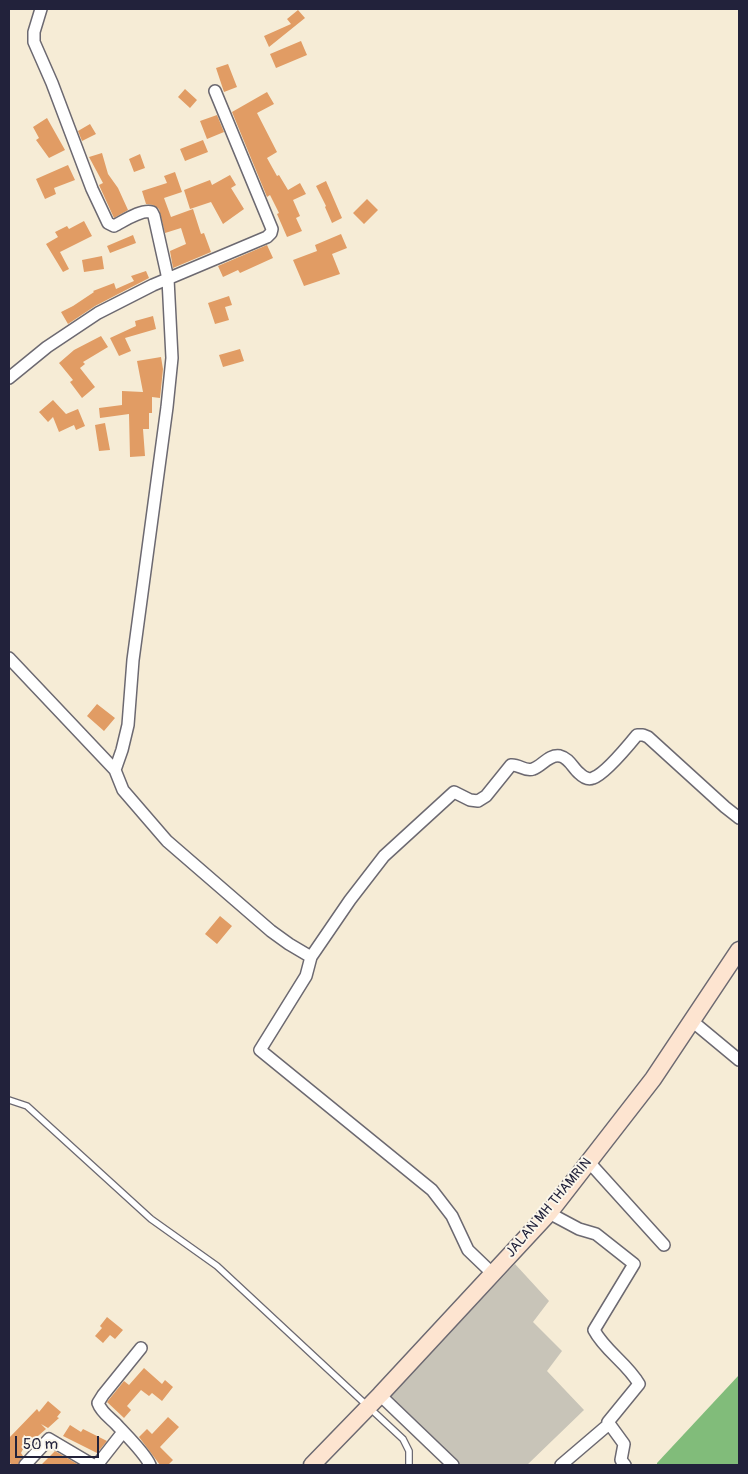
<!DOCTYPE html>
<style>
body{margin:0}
#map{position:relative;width:748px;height:1474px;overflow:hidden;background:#f6ecd6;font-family:Pangolin,sans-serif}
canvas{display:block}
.frame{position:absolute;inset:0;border:10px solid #22223b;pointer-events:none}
.scale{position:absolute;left:15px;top:1436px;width:84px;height:22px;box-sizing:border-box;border:2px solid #22223b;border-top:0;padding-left:6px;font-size:15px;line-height:18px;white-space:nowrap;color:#22223b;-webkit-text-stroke:4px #fbf7ec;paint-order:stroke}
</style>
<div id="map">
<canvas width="748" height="1474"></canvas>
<div class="frame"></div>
<div class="scale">50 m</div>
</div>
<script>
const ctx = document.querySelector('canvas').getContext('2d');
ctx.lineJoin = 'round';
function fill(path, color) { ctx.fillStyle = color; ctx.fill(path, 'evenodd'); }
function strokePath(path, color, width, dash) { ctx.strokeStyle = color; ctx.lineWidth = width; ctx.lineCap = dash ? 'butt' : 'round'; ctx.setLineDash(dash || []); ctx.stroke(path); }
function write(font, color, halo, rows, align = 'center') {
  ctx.font = font + ' Pangolin,sans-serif'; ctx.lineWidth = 4; ctx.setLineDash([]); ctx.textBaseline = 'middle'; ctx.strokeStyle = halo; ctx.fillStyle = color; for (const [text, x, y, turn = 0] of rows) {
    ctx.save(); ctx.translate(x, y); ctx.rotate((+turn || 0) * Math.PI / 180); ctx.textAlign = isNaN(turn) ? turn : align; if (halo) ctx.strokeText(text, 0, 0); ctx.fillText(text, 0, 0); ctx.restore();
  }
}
const industrial = new Path2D(`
 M515 1264 549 1301 533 1322 562 1351 547 1371 584 1410 527 1465H459L388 1398Z`);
const forest = new Path2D(`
 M739 1375V1465H657V1463Z`);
const building = new Path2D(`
 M298 10 305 18 269 47 264 36 291 24 287 19Z
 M301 41 307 55 276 68 270 54Z
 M228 64 237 87 224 92 216 68Z
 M185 89 197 100 190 108 178 97Z
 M267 92 274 104 257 113 277 152 267 158 277 176 279 175 288 190 300 183 306 194 293 200 300 216 296 218 302 231 287 237 277 214 279 213 270 195 267 197 232 112Z
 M217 115 224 132 207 139 200 121Z
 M47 118 65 150 49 158 36 140 39 138 33 127Z
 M90 124 96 134 82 141 78 131Z
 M203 140 208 152 185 161 180 149Z
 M102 153 108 174 118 188 128 210 114 218 99 185 103 183 89 157Z
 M140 154 145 168 134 172 129 159Z
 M68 165 75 180 54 188 56 194 45 199 36 179Z
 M175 172 182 192 164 198 171 217 193 209 201 234 204 233 211 252 173 268 170 251 186 244 181 228 165 233 159 209 153 205 146 204 142 191 167 183 164 176Z
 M230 175 236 185 231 188 244 209 223 224 211 202 190 209 184 190 210 180 212 185Z
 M326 181 342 218 332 223 325 207 326 206 316 186Z
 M367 199 378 210 364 224 353 213Z
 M84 221 92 236 60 252 69 269 63 272 46 244 58 237 55 232 67 226 69 229Z
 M341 234 347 248 332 254 340 274 304 286 293 260 317 251 315 245Z
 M133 235 136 243 110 253 107 246Z
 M267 245 273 258 240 273 238 270 223 277 218 266Z
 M102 256 104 269 84 272 82 260Z
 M146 271 149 278 95 306 68 324 61 312 73 306 94 292 93 291 114 283 116 289 134 281 131 276Z
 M229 296 232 305 225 307 229 320 215 324 208 303Z
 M153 316 156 329 125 338 131 351 119 356 110 338 136 326 135 321Z
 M101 336 108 347 83 362 85 364 80 368 95 387 82 398 70 382 73 380 59 363 74 350Z
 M240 349 244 361 223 367 219 355Z
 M161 357 163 369 160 398 152 397V413H149V429H143L145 456 130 457 129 414 100 418 99 408 122 405V391L143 392 137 361Z
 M53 400 66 414 78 409 85 426 76 430 74 425 59 432 53 417 48 422 39 412Z
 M105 423 110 450 99 451 95 425Z
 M97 704 115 718 104 731 87 716Z
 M220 916 232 926 217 944 205 934Z
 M107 1317 123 1330 115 1339 110 1335 103 1343 95 1336 102 1328 100 1326Z
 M144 1368 162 1384 165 1380 173 1387 162 1401 152 1393 149 1396 141 1390 127 1406 131 1410 124 1418 107 1402 124 1381 129 1385Z
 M48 1401 61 1412 57 1417 59 1418 48 1428 41 1424 46 1429 23 1449 21 1453 23 1456 18 1465H12L9 1462V1438L37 1409 39 1412Z
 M168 1417 179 1427 160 1447 173 1460 168 1465H160L139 1437 147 1429 152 1434Z
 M70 1425 81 1432 83 1429 107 1441 97 1453 63 1436Z
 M55 1451 79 1465H41Z`);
const lane = new Path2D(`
 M9 1100 27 1106 151 1219 217 1266 403 1439 409 1451V1465`);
const street = new Path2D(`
 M41 9 34 32V42L52 83 92 189 108 223 114 226C124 221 141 209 152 212L154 216 168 279 172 358 167 407 133 660 128 725 122 750 115 770 123 790 167 841 271 931 289 944 311 957
 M9 378 47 347 98 313 153 285 267 237 271 233 272 229 215 91
 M9 658 115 770
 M692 1021 739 1060
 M588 1161 664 1245
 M549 1213 579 1229 596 1234 634 1264 594 1330C605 1351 627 1363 639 1384L608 1422 624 1444 621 1460 625 1465
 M493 1274 468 1250 452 1216 432 1190 260 1050 306 976 311 957 350 900 384 856 454 792 470 800 478 801 486 796 511 765C519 764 525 772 533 769 542 766 549 754 560 756 569 758 573 768 579 773 583 777 588 780 593 778 605 774 628 746 637 735H643L648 737 725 807 739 818
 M141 1348 103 1395 98 1403C101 1412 110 1418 116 1424 126 1435 145 1453 150 1465
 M380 1395 453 1465
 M25 1465 49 1439 93 1465
 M97 1465 123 1432
 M561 1465 609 1424`);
const secondary = new Path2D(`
 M312 1465 380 1395 549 1213 653 1079 739 950`);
const streetNames = [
 ["JALAN MH THAMRIN",549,1208,-50]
];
fill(industrial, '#c8c4b8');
fill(forest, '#81bc7a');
fill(building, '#e19c64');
strokePath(lane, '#6c6971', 8);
strokePath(street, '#6c6971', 14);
strokePath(secondary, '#6c6971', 19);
strokePath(lane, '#fff', 5.5);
strokePath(street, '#fff', 11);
strokePath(secondary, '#fde4d0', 16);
write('14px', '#22223b', '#fbf7ec', streetNames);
</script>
